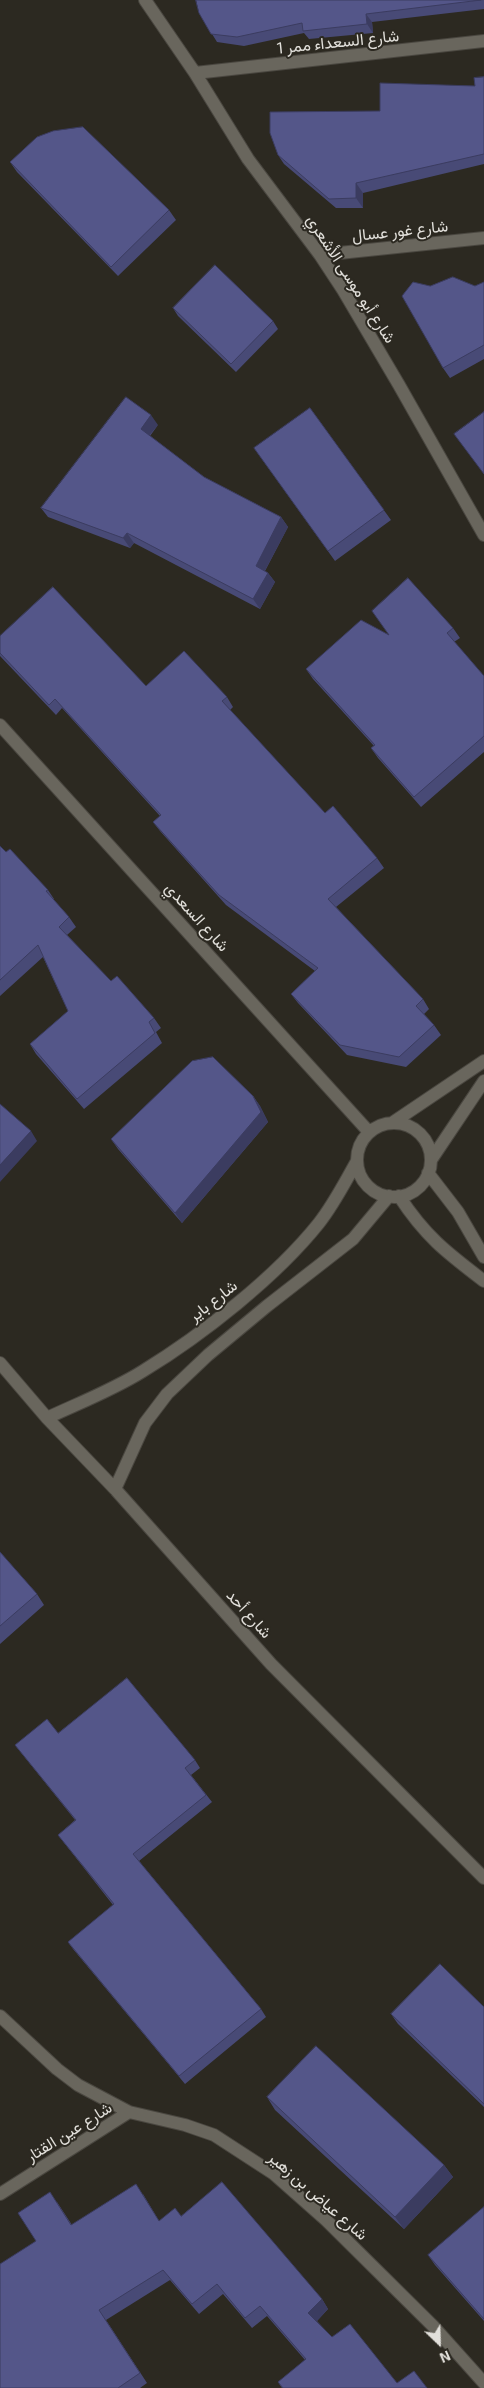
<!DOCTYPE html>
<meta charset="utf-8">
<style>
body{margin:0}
#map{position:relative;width:484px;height:2388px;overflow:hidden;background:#2c2921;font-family:"Exo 2",sans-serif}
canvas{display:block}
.north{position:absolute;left:414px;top:2318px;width:50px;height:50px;-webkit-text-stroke:4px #2c2921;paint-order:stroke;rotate:156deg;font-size:14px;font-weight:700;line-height:20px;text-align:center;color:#e2e0db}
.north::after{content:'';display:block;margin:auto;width:18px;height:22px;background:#e2e0db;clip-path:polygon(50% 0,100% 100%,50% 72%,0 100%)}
</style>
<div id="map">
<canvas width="484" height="2388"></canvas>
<div class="north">N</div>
</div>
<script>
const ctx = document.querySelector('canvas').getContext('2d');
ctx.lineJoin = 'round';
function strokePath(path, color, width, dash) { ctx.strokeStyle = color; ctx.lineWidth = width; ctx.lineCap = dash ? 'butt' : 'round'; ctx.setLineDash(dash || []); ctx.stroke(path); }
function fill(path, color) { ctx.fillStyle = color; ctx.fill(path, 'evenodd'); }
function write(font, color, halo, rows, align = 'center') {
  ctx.font = font + ' "Exo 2",Vazirmatn,sans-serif'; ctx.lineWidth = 4; ctx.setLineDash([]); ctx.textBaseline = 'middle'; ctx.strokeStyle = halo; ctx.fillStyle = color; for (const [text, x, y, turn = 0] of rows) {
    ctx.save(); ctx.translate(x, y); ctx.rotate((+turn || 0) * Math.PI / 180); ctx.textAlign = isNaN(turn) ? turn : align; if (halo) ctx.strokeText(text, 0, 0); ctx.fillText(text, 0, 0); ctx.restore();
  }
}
const minor = new Path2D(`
 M145 0 195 73 248 159 320 255 343 290 399 385 484 535
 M195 73 484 41
 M320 255 484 238
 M0 725 369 1132
 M392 1123 484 1061
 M357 1160a37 37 0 1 1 74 0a37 37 0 1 1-74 0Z
 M431 1160 484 1081
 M428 1173 458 1212 484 1257
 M399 1196C425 1236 446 1252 484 1281
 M0 1363 47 1418 115 1489 271 1664 484 1878
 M47 1418C79 1403 113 1390 143 1371 202 1335 276 1277 319 1223 334 1204 345 1182 357 1161
 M115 1489 145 1423 167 1394 208 1355 267 1306 353 1239 389 1196
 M0 2016 57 2069 78 2085 129 2112 185 2125 214 2135 274 2174 326 2220 433 2326 484 2383
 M0 2194 129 2112`);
const wall = new Path2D(`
 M484 0V9L372 22 373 33 309 39 304 33 244 46 217 42 199 13Z
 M484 77V164L363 193V208H336L284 164 278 155 380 111 475 86Z
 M10 162 169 210 176 220 118 276 17 172Z
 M484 282V359L450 378 443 368 430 286H475Z
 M173 308 273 321 278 329 236 372 178 316Z
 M310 408 391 520 335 561 254 448Z
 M158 425 150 436 204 477 281 517 288 527 265 571 268 573 275 582 260 609 134 543 130 548 48 517 41 508Z
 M453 628 460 638 454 642 484 676V752L421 807 378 758 371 748 374 746 313 679 306 669 389 635Z
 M0 636 146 686 227 697 233 707 230 710 325 813 377 858 384 868 336 907 423 999 429 1009 424 1014 434 1025 441 1035 406 1067 347 1055 298 1003 291 994 315 971 226 905 160 831 153 822 160 816 62 708 56 715 0 656Z
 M0 846 48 890 54 899V900L69 917 76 927 67 935 111 981 154 1018 161 1028 156 1032 162 1043 84 1109 36 1054 30 1044 68 1011 43 957 0 996Z
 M253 1096 260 1106 268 1122 182 1223 118 1149 111 1139Z
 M0 1552 37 1594 44 1605 0 1644Z
 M58 1733 195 1760 200 1768 191 1775 212 1802 139 1861 261 2009 266 2017 185 2084 73 1949 68 1942 113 1905 58 1835 75 1820 15 1745Z
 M484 2007V2107L398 2024 391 2014Z
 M267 2097 444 2165 453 2177 404 2229 275 2110Z
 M143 2194 159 2221 181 2216 322 2299 328 2309 317 2321 332 2337 397 2383 427 2388H282L278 2382 305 2360 267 2316 252 2328 223 2294 199 2314 170 2280 106 2320 147 2383 140 2388H0L36 2241 57 2202 72 2225Z
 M484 2207V2321L435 2265 428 2255Z`);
const shadedWall = new Path2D(`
 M366 14 372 22 373 33 367 24Z
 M356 183 363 193V208L356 198Z
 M151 415 158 425 147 438 141 429Z
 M281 517 288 527 262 576 256 566Z
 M127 533 134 543 130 548 123 538Z
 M268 573 275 582 260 609 253 599Z
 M253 1096 260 1106 268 1122 182 1223 175 1213Z
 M31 1131 37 1141 0 1182V1165Z
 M444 2165 453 2177 404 2229 395 2217Z
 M322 2299 328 2309 315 2323 308 2313Z`);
const building = new Path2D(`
 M196 0H481L366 14 367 24 303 31 302 23 237 37 211 34 199 13Z
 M484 77V154L356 183V198L329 199 278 155 270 133V112L380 111V83L475 86 474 78Z
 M83 127 169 210 111 267 10 162 37 137 53 131Z
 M215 265 273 321 231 364 173 308Z
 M453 277 475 286 484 282V345L443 368 402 296 413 282 430 286Z
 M126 397 151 415 141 429 204 477 281 517 256 566 268 573 253 599 127 533 123 538 41 508Z
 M310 408 384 510 328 551 254 448Z
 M484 412V474L454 434Z
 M408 578 453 628 447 633 484 676V736L414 797 371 748 375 745 306 669 361 620 389 635 372 611Z
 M53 587 146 686 184 651 227 697 222 701 325 813 333 806 377 858 328 899 423 999 416 1006 434 1025 399 1057 340 1045 291 994 318 968 219 895 153 822 161 815 55 699 49 705 0 653V636Z
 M0 846 6 852 10 849 48 890 46 891 69 917 59 927 111 981 117 976 154 1018 149 1022 155 1033 77 1099 30 1044 68 1011 38 945 0 980Z
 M213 1057 253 1096 261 1112 175 1213 111 1139 192 1061Z
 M0 1104 31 1131 0 1165Z
 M0 1552 37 1594 0 1626Z
 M127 1678 195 1760 185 1768 206 1795 133 1854 261 2009 179 2076 68 1942 114 1904 58 1835 76 1820 15 1745 47 1719 58 1733Z
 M440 1964 484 2007V2104L391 2014Z
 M316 2046 444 2165 395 2217 267 2097Z
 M222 2182 322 2299 308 2313 332 2337 350 2324 397 2383 414 2371 427 2388H283L278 2382 306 2359 260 2306 245 2318 217 2284 192 2304 163 2270 99 2310 140 2373 118 2388H0V2264L36 2241 18 2213 50 2192 71 2225 136 2184 159 2221 175 2208 181 2216Z
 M484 2207V2319L428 2255Z`);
const streetNames = [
 ["شارع السعداء ممر 1",338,42,-6],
 ["شارع غور عسال",400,231,-6],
 ["شارع أبو موسى الأشعري",351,279,57],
 ["شارع السعدي",197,917,48],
 ["شارع باير",213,1301,-38],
 ["شارع أحد",249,1614,48],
 ["شارع عين القتار",69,2132,-32],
 ["شارع عياض بن زهير",318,2196,41]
];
strokePath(minor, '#4a4740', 14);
strokePath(minor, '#69665d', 12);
fill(wall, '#484a76');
fill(shadedWall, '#3b3c60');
fill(building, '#545689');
strokePath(building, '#3b3c60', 1);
write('16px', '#e2e0db', '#2c2921', streetNames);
</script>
